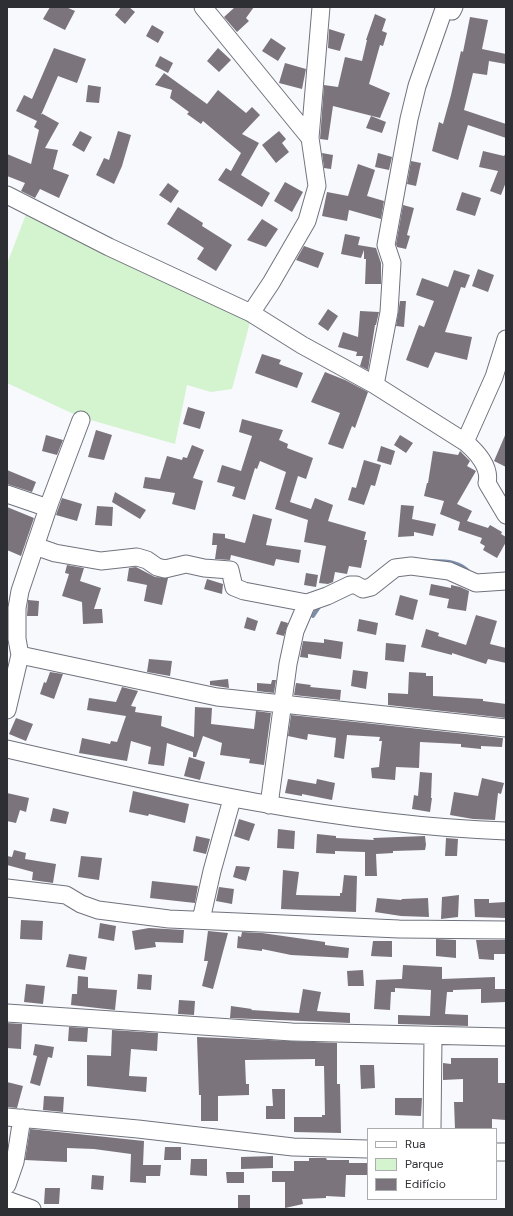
<!DOCTYPE html>
<meta charset="utf-8">
<style>
body{margin:0}
#map{position:relative;width:513px;height:1216px;overflow:hidden;background:#f7f9fd;font-family:"DM Sans",sans-serif}
canvas{display:block}
.frame{position:absolute;inset:0;border:8px solid #2e2f34;pointer-events:none}
.legend{position:absolute;left:367px;top:1128px;width:130px;height:72px;box-sizing:border-box;background:#fff;border:1px solid #abacae;margin:0;padding:5px 7px;list-style:none;font-size:12px;color:#2e2f34}
.legend li{display:flex;align-items:center;gap:8px;height:20px}
.legend b{width:20px;border:1px solid #abacae}
</style>
<div id="map">
<canvas width="513" height="1216"></canvas>
<div class="frame"></div>
<ul class="legend">
<li><b style="height:5px;background:#fff"></b>Rua</li>
<li><b style="height:11px;background:#d4f3cf"></b>Parque</li>
<li><b style="height:11px;background:#7b747d"></b>Edifício</li>
</ul>
</div>
<script>
const ctx = document.querySelector('canvas').getContext('2d');
ctx.lineJoin = 'round';
function fill(path, color) { ctx.fillStyle = color; ctx.fill(path, 'evenodd'); }
function strokePath(path, color, width, dash) { ctx.strokeStyle = color; ctx.lineWidth = width; ctx.lineCap = dash ? 'butt' : 'round'; ctx.setLineDash(dash || []); ctx.stroke(path); }
const green = new Path2D(`
 M28 209 252 315 232 389 211 392 187 385 175 444 80 417 7 383V264Z`);
const stream = new Path2D(`
 M433 561C447 561 461 562 470 573
 M313 616 321 604`);
const building = new Path2D(`
 M50 7H66L75 11 65 30 43 19Z
 M121 7H129L135 12 125 24 115 15Z
 M235 7H254L246 18 249 21 237 32 224 17Z
 M375 14 386 19 382 31 387 33 383 46 380 45 369 84 390 93 380 118 333 106 328 140 320 139 324 85 338 87 345 57 362 61 367 40H366Z
 M470 17 488 20 482 49 506 54V64L489 61 487 75 473 73 464 110 506 124V138L468 125 458 160 432 151 439 122 443 124 451 95 461 51 463 52Z
 M152 25 164 32 158 43 146 36Z
 M329 29 345 34 340 51 328 48Z
 M271 38 286 48 278 61 262 51Z
 M54 48 86 59 77 83 58 76 41 115V113L59 123 45 148 58 150 53 169 69 175 59 198 40 189 35 198 21 191 25 183 7 176V154L31 164 39 130 34 127 37 121 16 111 24 95 32 99Z
 M218 48 231 60 219 72 207 61Z
 M160 56 173 63 168 73 155 66Z
 M285 63 306 69 302 89 279 83Z
 M164 73 207 104 218 90 246 113 252 107 260 115 242 134 259 143 241 175 270 193 262 207 218 180 226 168 231 171 241 153 203 121 201 124 187 114 189 112 170 98 172 90 155 85Z
 M88 85 101 87 99 103 86 102Z
 M371 116 386 122 382 133 366 128Z
 M80 131 92 137 84 152 72 145Z
 M118 131 131 135 122 166 114 184 96 175 104 158 109 160Z
 M279 131 286 139 282 143 289 152 276 163 262 145Z
 M483 151 504 156 506 153V182L501 195 490 191 498 171 479 167Z
 M322 153 333 155 331 169 324 168Z
 M378 153 392 157 389 170 375 167Z
 M411 161 421 163 416 186 407 184Z
 M358 164 375 170 367 196 384 201 381 219 349 210 347 221 322 216 327 192 348 196Z
 M285 182 303 192 292 212 274 201Z
 M168 183 179 191 171 203 159 195Z
 M462 192 481 198 475 216 456 210Z
 M403 205 414 208 407 235 410 236 406 249 397 247 396 244Z
 M178 207 203 223 202 226 232 245 216 271 197 259 204 248 167 224Z
 M262 219 278 229 266 247 247 240Z
 M345 234 360 237 358 245 376 248 381 263V284H365L366 259H364V250L361 258 341 254Z
 M304 246 324 253 318 268 296 260Z
 M478 269 494 275 488 292 472 286Z
 M454 270 470 275 465 288 461 287 445 332 472 337 467 360 435 352 428 368 406 360 419 325 424 327 434 301 416 295 422 278 448 287Z
 M400 301H406L404 327 396 326Z
 M328 309 338 316 328 331 318 324Z
 M360 311 379 312 376 325H375L368 370 360 366 363 356H356L357 352 338 347 343 332 358 337Z
 M262 354 281 360 279 364 303 373 297 388 255 373Z
 M325 372 345 380 368 392 355 428 352 426 343 449 328 444 340 413 311 402Z
 M188 407 205 412 200 429 183 424Z
 M242 419 283 430 279 440 288 444 287 448 313 458 306 479 298 476 290 502 311 509 315 498 333 505 328 521 366 532 364 540H367L361 568 349 566 347 574 335 572 333 582 328 584 319 583 326 546 304 542 308 520 275 509 286 472 260 461 257 469 255 468 245 500 232 496 235 487 217 482 222 465 241 471 252 436 239 432Z
 M96 430 112 435 104 460 88 457Z
 M506 433V467L494 461Z
 M46 435 63 440 57 455 42 451Z
 M400 435 413 443 406 453 394 445Z
 M192 445 204 450 193 478 203 481 195 510 172 504 175 493 143 488 145 477 160 479 167 456 182 460 183 457 187 458Z
 M381 446 395 451 391 465 377 461Z
 M433 451 458 455 460 451 470 461 467 466 476 471 457 504 472 511 467 521 488 528 490 525 502 532 501 534 506 537V542L497 558 483 550 485 546 480 543 482 538 458 530 460 522 440 514 444 501 424 496 427 483H428Z
 M364 460 381 465 375 486 371 485 364 505 348 500 352 487 356 488Z
 M7 470 36 482 32 492 7 484Z
 M115 492 146 510 140 519 112 502Z
 M62 498 82 504 77 521 56 515Z
 M401 505 414 506 412 519 436 524 433 536 414 532V536L398 537Z
 M97 506 113 507 112 526 95 525Z
 M7 507 34 518 21 556 7 550Z
 M253 514 272 519 266 545 301 550 299 563 276 559 274 566 231 555 230 560 215 559 217 545H212L213 533 225 534V538L245 543Z
 M67 565 84 568 80 581 101 588 94 609H102L103 623 83 624 82 602 62 596 69 574 65 573Z
 M136 567 155 577 168 578 162 605 144 601 147 585 127 581 129 568Z
 M306 573 318 575 316 587 304 585Z
 M207 579 223 584 222 594 204 589Z
 M431 584 451 588V585L460 587 469 591 466 611 447 608 449 599 429 595Z
 M400 595 418 600 413 620 395 615Z
 M28 600 39 601 38 616H27Z
 M476 615 497 621 490 644 506 648V663L488 659 486 664 452 653V655L421 647 426 629 439 633 438 636 466 645Z
 M247 617 258 621 255 631 244 628Z
 M359 619 378 623 376 635 357 631Z
 M281 621 288 623 284 636 276 634Z
 M324 639 343 642 341 659 308 654V658L300 657 303 641 324 643Z
 M386 643 406 645 404 662 385 660Z
 M149 659 172 661 170 676 147 672Z
 M353 670 368 672 366 689 351 686Z
 M50 672 63 674 54 699 40 694 44 682 46 683Z
 M409 672 426 673V676H433V696L483 699V701L506 704V718L388 705V693L408 694Z
 M228 679 229 688 210 685V681Z
 M272 680H276L274 693 257 691V683L271 684Z
 M296 683 311 685 310 687 341 690 340 700 294 695Z
 M122 687 138 691 131 706 136 707 135 712 162 716 161 726 194 737 195 707 212 708 211 724 254 729 256 711 271 713 264 765 249 763 250 759 220 755 222 743 203 736 196 757H193V752L167 743 164 766 148 764 151 747 131 741 127 761 79 753 82 738 110 744 111 741 117 742 126 716 87 710 89 698 116 702Z
 M291 715 503 738 502 747 481 746V749L461 747V744L420 742 419 768 396 767 395 780 372 778 371 768 379 767 382 741H379L380 737 347 735 344 759 334 757 336 738 308 734 307 740 288 736Z
 M16 718 33 724 26 741 9 734Z
 M189 757 205 762 200 780 184 776Z
 M420 772 432 773 431 798H432L430 812 412 809 414 795 418 796Z
 M482 778 504 783 501 794 498 793 495 820 473 819 450 815 454 792 478 796Z
 M288 779 316 784 317 779 335 783 332 800 302 794V796L285 793Z
 M133 791 189 804 185 823 149 814 148 816 129 812Z
 M7 793 29 798 26 812 20 810 16 823 7 821Z
 M53 808 69 812 66 824 50 821Z
 M239 819 255 824 249 841 234 836Z
 M278 829 295 831 294 849 277 848Z
 M317 834 336 836V838L374 840 373 838 425 836 426 845 425 850 393 851V853L376 854 377 876H365V852L335 851V854L316 853Z
 M196 836 210 839 206 854 193 851Z
 M446 838 458 839 457 856H445Z
 M14 850 26 853 25 859 56 864 53 883 32 880 33 872 7 865V856L12 857Z
 M81 856 102 858 99 880 78 877Z
 M236 866 250 867 246 881 233 877Z
 M283 870 299 872 296 895 340 896V893H342L344 875 357 876 356 912 281 909Z
 M152 881 198 886 195 903 150 898Z
 M219 887 234 889 232 904 216 901Z
 M459 895 458 917 441 919 442 897Z
 M377 898 401 900 402 899 428 898 429 917 401 916 375 912Z
 M474 899H489V903L506 902V918L475 917Z
 M21 920 43 921 42 940 20 939Z
 M100 923 116 926 114 941 98 938Z
 M149 928 184 930 183 943 155 942 156 947 135 950 132 931Z
 M208 931 228 933 213 989 202 986 208 961H204Z
 M242 932 262 933 325 942V945L349 948 348 958 291 955 262 949V951L237 948 238 936 241 937Z
 M436 939 456 940V958L436 956Z
 M476 940H506V954H494V960L479 959Z
 M373 941H392V957L371 956Z
 M69 954 87 957 85 970 66 967Z
 M403 965 442 967V979L495 977V989H506V1002L481 1003V989L453 990V992H447L445 1014 468 1015V1026L398 1024V1015L430 1016 431 990 395 988V992H391L390 1010 374 1009 376 980 402 979Z
 M363 970 364 986H348L347 971Z
 M138 974 152 975 151 990 137 989Z
 M78 976 88 977V988L117 990 115 1010 71 1005 72 994H77Z
 M26 984 45 986 43 1004 24 1002Z
 M303 989 321 992 317 1011 350 1013V1023L230 1018 231 1006 252 1009 251 1010 299 1013Z
 M179 1000 195 1001 194 1015 178 1014Z
 M7 1023 22 1024 21 1049 7 1048Z
 M69 1027 88 1028 87 1042 68 1041Z
 M112 1030 158 1033 157 1051 131 1049 129 1076 147 1077 146 1092 87 1086V1055L111 1056Z
 M197 1037 337 1043V1084H340L341 1133 294 1132V1117H322V1115H325L324 1066H315V1059L245 1060 246 1084H249V1095L218 1096V1121H201V1095H199Z
 M35 1044 54 1047 52 1058 48 1057 40 1086 30 1083 37 1056 33 1055Z
 M451 1058H498V1083H506V1120L492 1119V1129H455L454 1102H463V1079L443 1080V1063L451 1064Z
 M360 1065H374L375 1088 361 1089Z
 M7 1082 23 1086 17 1108 7 1107Z
 M272 1089H285V1119H266V1106H273Z
 M44 1096 64 1097 63 1112 43 1110Z
 M395 1098H422L421 1116 395 1115Z
 M30 1129 144 1141 143 1165H161L160 1176H146V1183L130 1182 131 1154 94 1149 67 1148V1162L25 1160Z
 M165 1147H181V1160H164Z
 M273 1156V1168L241 1169V1157Z
 M309 1158H326L327 1160H349V1163H368V1175H346L345 1197 326 1196V1198L302 1199 303 1204 285 1208V1182H272V1171H294V1161H309Z
 M191 1159H207V1176L190 1175Z
 M226 1172H244V1183H227Z
 M92 1175 104 1176 103 1190 91 1189Z
 M45 1188H60L59 1204H44Z
 M238 1195H250V1209H238Z`);
const minor = new Path2D(`
 M203 7 310 138 317 186 307 221 271 283 251 313
 M310 138 321 7
 M7 195 109 247 251 313 302 345 375 385 465 442C476 451 491 467 487 483L506 515
 M375 385 389 312 392 263 386 245 409 119 417 86 444 9 452 11 454 7
 M465 442 494 377 506 339
 M7 494 48 508
 M35 546 55 553 101 561 137 557 147 560 157 567 165 569 186 564 204 568 230 570 234 587 244 591 307 603 295 631 288 664 269 805
 M307 603 327 596 350 585H356L363 589 371 587 395 568 411 566 449 571 476 583 506 581
 M20 655 217 697 506 728
 M7 710 20 655 17 639V608L20 591 50 502 81 420
 M7 749C172 787 337 825 506 831
 M7 888 66 895 81 904 98 910 169 919 399 929 506 930
 M201 920 212 871 232 799
 M7 1013 292 1032 506 1037
 M7 1117 138 1129 293 1147 368 1149
 M432 1129 433 1037
 M496 1152H506
 M7 1185 15 1162 22 1118
 M7 1200 32 1209`);
fill(green, '#d4f3cf');
strokePath(stream, '#7c8eab', 4);
fill(building, '#7b747d');
strokePath(minor, '#70737d', 19);
strokePath(minor, '#fff', 17);
</script>
